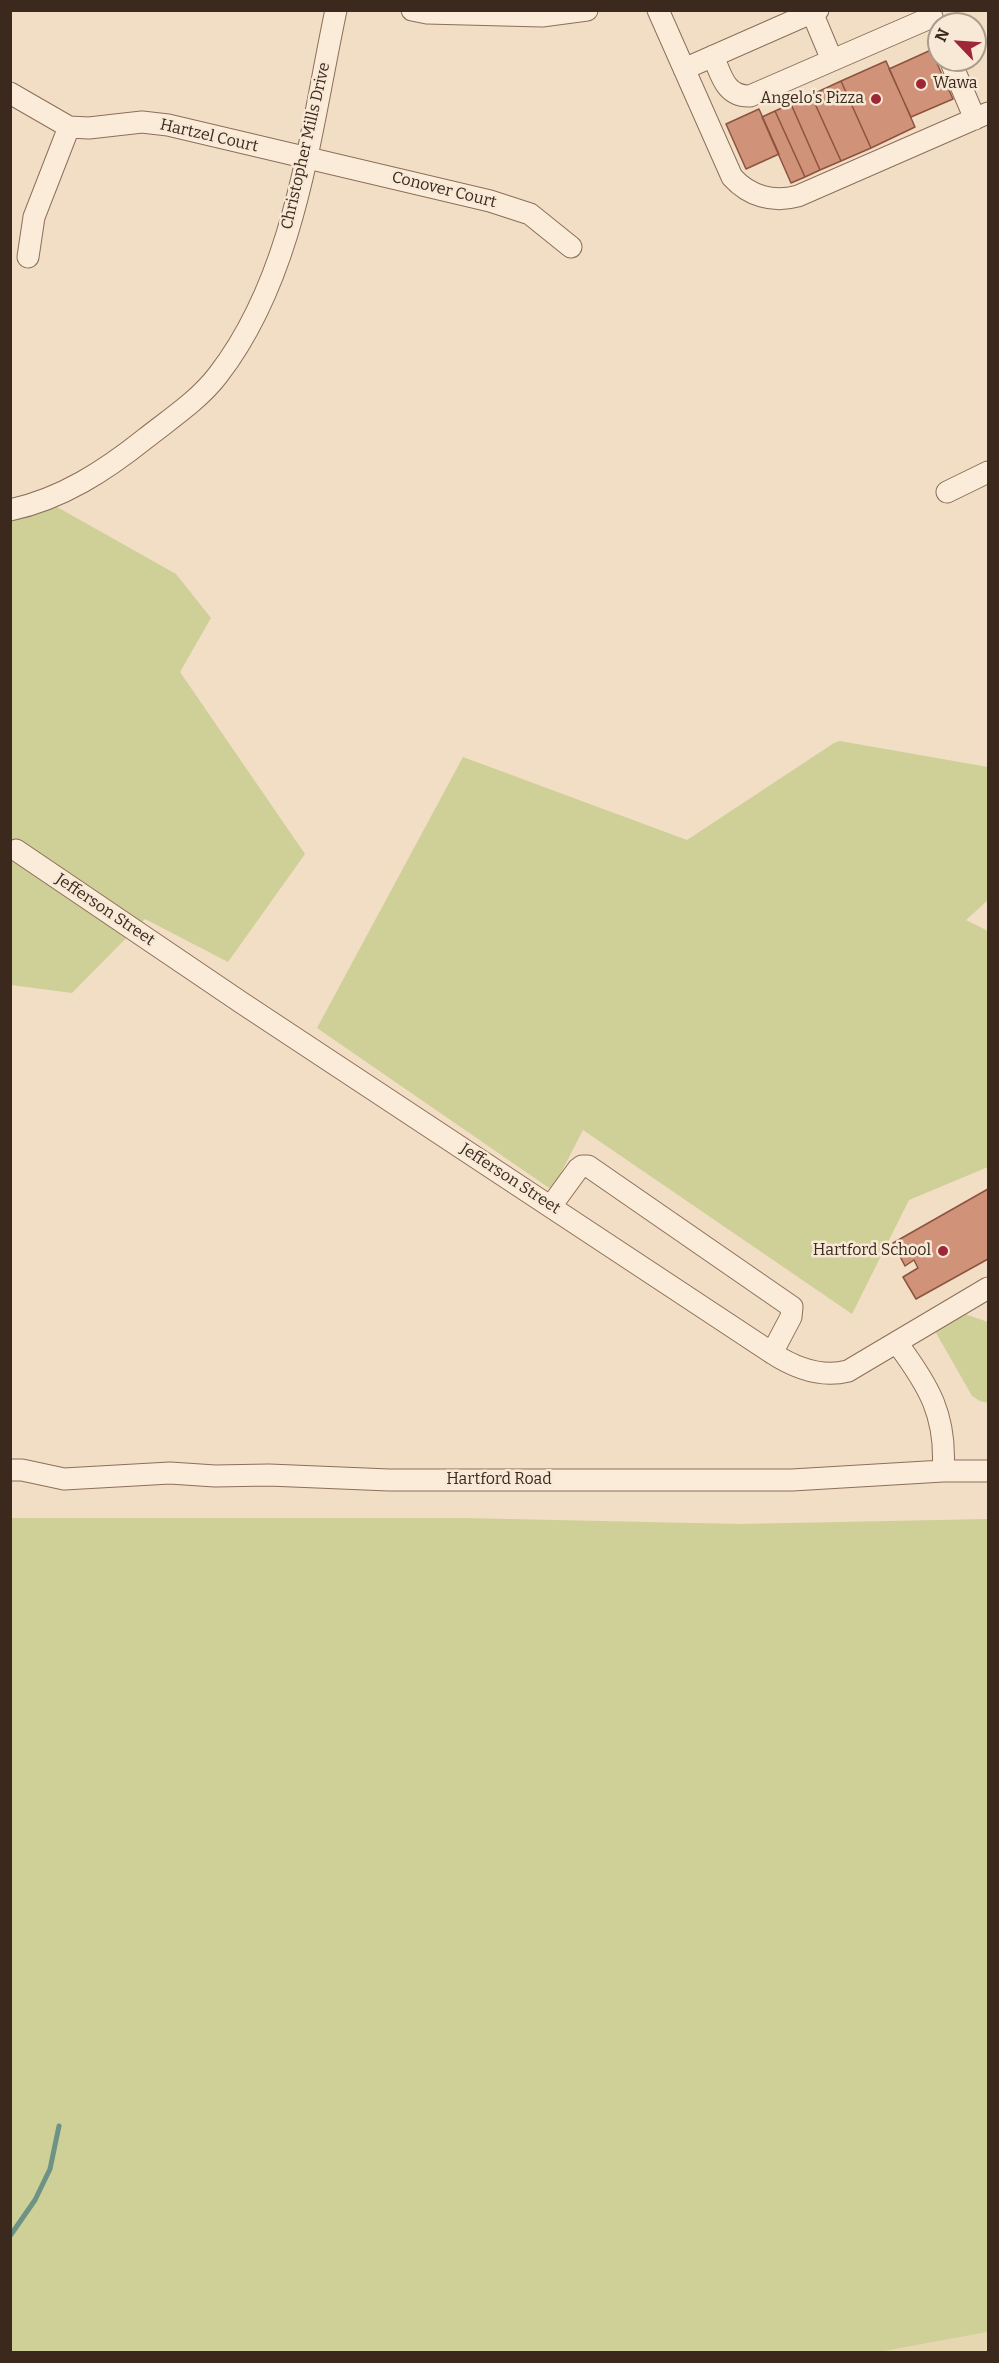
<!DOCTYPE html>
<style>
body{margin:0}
#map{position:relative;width:999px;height:2363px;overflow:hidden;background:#f1dec5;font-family:Bitter,serif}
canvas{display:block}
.frame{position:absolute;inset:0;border:12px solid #3c291e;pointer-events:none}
.north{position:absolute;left:927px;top:12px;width:60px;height:60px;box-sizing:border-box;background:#f7e9d5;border:2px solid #ac9c8c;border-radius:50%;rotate:295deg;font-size:16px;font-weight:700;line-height:24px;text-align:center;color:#3c291e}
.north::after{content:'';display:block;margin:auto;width:21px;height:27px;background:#9f2637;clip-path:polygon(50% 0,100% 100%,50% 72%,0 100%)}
</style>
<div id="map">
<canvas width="999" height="2363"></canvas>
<div class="frame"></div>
<div class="north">N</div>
</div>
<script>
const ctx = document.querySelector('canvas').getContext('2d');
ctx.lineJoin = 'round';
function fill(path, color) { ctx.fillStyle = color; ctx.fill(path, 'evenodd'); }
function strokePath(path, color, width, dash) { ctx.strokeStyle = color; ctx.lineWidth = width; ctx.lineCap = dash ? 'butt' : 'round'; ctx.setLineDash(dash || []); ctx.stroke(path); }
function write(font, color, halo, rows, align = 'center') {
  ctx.font = font + ' Bitter,serif'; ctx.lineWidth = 5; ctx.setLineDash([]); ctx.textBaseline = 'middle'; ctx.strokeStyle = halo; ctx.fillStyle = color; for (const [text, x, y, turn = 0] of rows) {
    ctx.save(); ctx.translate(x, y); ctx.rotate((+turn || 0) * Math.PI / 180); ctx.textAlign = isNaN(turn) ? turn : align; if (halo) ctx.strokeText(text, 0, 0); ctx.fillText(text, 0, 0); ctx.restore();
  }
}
const farmland = new Path2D(`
 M988 2332V2352H879Z`);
const green = new Path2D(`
 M50 503 176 574 211 618 180 672 305 854 228 962 145 919 72 993 11 985V514Z
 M840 741 988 767V900L966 920 988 931V1167L909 1200 852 1314 583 1130 552 1190 317 1028 463 757 687 840 834 743Z
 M953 1310 988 1322V1403L980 1401 972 1396 931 1324Z
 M11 1518H463L740 1524 988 1519V2332L879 2352H11Z`);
const stream = new Path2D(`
 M10 2236 35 2200 50 2169 59 2126`);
const building = new Path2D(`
 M931 50 953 99 911 117 889 69Z
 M886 61 915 127 871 148 841 81Z
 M841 81 871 148 841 161 811 95Z
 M811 95 841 161 820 170 791 104Z
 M791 104 820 170 805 177 775 111Z
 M759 109 779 154 746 169 726 124Z
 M775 111 805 177 791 183 762 117Z
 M988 1189V1259L916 1299 903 1277 918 1268 914 1260 905 1266 893 1243Z`);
const minor = new Path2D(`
 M412 10 427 13 542 16 587 10
 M658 10 732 177C749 196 773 203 798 196L988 113
 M811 10 832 60
 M713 56C721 74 725 97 750 96L932 17
 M950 60 975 119
 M684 69 818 10
 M10 93 69 127 89 128 142 122 168 125 490 201 530 214 571 247
 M28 257 34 217 69 127
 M947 492 988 472
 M10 510C62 499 106 470 146 438 170 419 199 400 218 375 296 274 310 132 336 10
 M16 850 242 1003 772 1353C795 1368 821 1378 848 1371L988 1288
 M551 1206 578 1169 582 1166H588L792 1307 791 1317 772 1353
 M897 1343C929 1386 947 1416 943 1471
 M10 1470H22L64 1479 170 1473 215 1476 269 1475 389 1480H792L943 1471H988`);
const markers = [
 [921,84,6,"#9f2637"],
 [876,99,6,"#9f2637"],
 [943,1251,6,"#9f2637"]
];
const poiNames = [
 ["Wawa",933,84,"left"],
 ["Angelo's Pizza",864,99],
 ["Hartford School",931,1251]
];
const streetNames = [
 ["Hartzel Court",209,136,13],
 ["Christopher Mills Drive",306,146,-77],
 ["Conover Court",444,190,14],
 ["Jefferson Street",105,910,34],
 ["Jefferson Street",510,1179,33],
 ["Hartford Road",499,1480]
];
fill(farmland, '#e7d7b1');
fill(green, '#cfcf98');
strokePath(stream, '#6c9384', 5);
fill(building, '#d09279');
strokePath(building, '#8d533e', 1.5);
strokePath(minor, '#8d6e5a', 23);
strokePath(minor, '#fbecd9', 21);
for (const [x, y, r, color] of markers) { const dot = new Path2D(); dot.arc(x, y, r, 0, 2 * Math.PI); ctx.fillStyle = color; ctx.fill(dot); strokePath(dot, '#f7e9d5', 2); }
write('16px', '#3c291e', '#f7e9d5', poiNames, 'right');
write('16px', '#3c291e', '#f7e9d5', streetNames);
</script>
